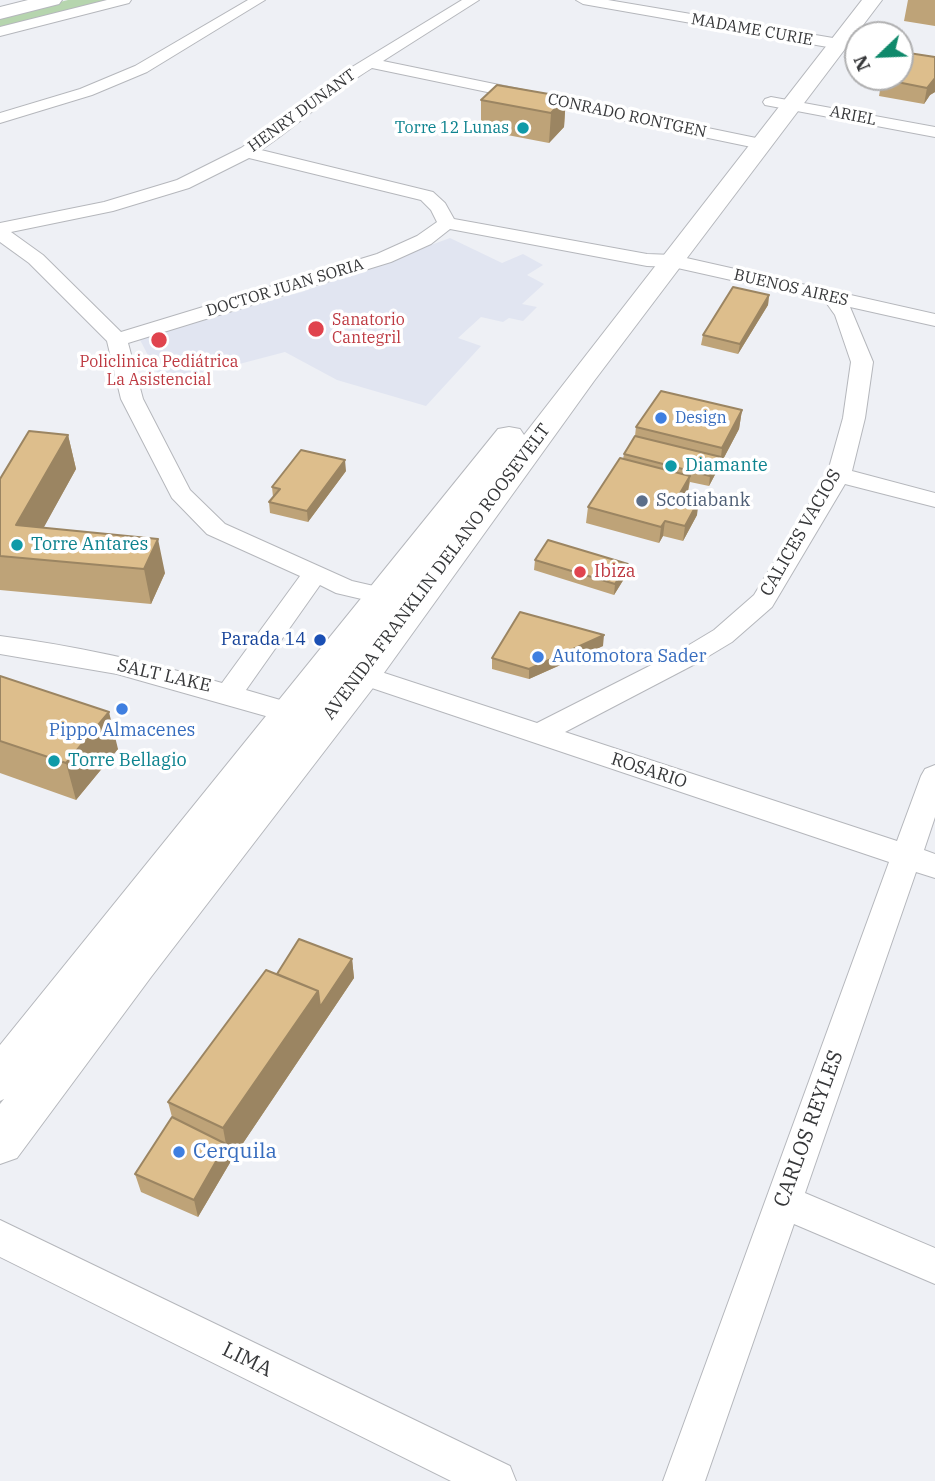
<!DOCTYPE html>
<meta charset="utf-8">
<style>
body{margin:0}
#map{position:relative;width:935px;height:1481px;overflow:hidden;background:#eef0f5;font-family:"IBM Plex Serif",serif}
canvas{display:block}
.north{position:absolute;left:844px;top:21px;width:70px;height:70px;box-sizing:border-box;background:#fff;border:2px solid #afafb0;border-radius:50%;rotate:247deg;font-size:19px;font-weight:700;line-height:28px;text-align:center;color:#363739}
.north::after{content:'';display:block;margin:auto;width:24px;height:32px;background:#0f896b;clip-path:polygon(50% 0,100% 100%,50% 72%,0 100%)}
</style>
<div id="map">
<canvas width="935" height="1481"></canvas>
<div class="north">N</div>
</div>
<script>
const ctx = document.querySelector('canvas').getContext('2d');
ctx.lineJoin = 'round';
function fill(path, color) { ctx.fillStyle = color; ctx.fill(path, 'evenodd'); }
function strokePath(path, color, width, dash) { ctx.strokeStyle = color; ctx.lineWidth = width; ctx.lineCap = dash ? 'butt' : 'round'; ctx.setLineDash(dash || []); ctx.stroke(path); }
function write(font, color, halo, rows, align = 'center') {
  ctx.font = font + ' "IBM Plex Serif",serif'; ctx.lineWidth = 7; ctx.setLineDash([]); ctx.textBaseline = 'middle'; ctx.strokeStyle = halo; ctx.fillStyle = color; for (const [text, x, y, turn = 0] of rows) {
    ctx.save(); ctx.translate(x, y); ctx.rotate((+turn || 0) * Math.PI / 180); ctx.textAlign = isNaN(turn) ? turn : align; if (halo) ctx.strokeText(text, 0, 0); ctx.fillText(text, 0, 0); ctx.restore();
  }
}
const built = new Path2D(`
 M450 238 502 263 523 254 543 265 527 275 544 284 522 304 537 307 523 321 509 318 503 322 481 317 458 338 481 346 426 406 337 380 285 352 163 384 138 336 302 292Z`);
const green = new Path2D(`
 M68 0H113L0 28V17Z`);
const minor = new Path2D(`
 M107 0H131L129 3 0 36V27Z
 M248 0H265L147 72 92 95 0 123V113L80 89 135 66Z
 M462 0H479L383 61 761 139 770 144 761 149 372 68C332 92 299 125 261 150L433 192 445 203 454 219 647 254 673 255 935 314V326L850 307 873 362 865 418 852 471 935 493V507L845 484 772 607 732 642 697 663 565 732 897 841 921 776 925 769 935 765V817L924 850 935 854V878L916 872 805 1193 935 1248V1284L794 1224 705 1481H663L889 862 354 682 350 675 354 668 363 666 537 723 679 651 714 630 754 595 827 475 843 418 851 362 835 315 825 301 673 267 647 266 450 229 431 244 391 262 128 343 143 399 190 490 225 524 352 581 413 595 417 601 413 607 404 609 336 593 320 585 246 690 318 711 322 718 318 725 308 728 117 674 0 654V636C76 646 149 662 222 683L300 576 207 534 172 498 121 399 107 341 29 263 0 242V223L104 202 177 180 241 148 277 124 334 78ZM249 158 421 200 431 210 437 222 417 236 377 254 121 332 43 255 11 232 113 211 189 188Z
 M576 0H608L839 39 847 44 839 49 583 4Z
 M771 97 935 127V137L765 105 763 102 765 99Z
 M0 1220 510 1466 516 1481H451L0 1257Z`);
const secondary = new Path2D(`
 M28 0H62L59 4 0 19V7Z
 M862 0H882L594 381 376 684 151 977 17 1158 0 1164V1104L4 1099 0 1101V1045L498 429 509 427 520 429 524 435Z`);
const wall = new Path2D(`
 M908 0H935V26L904 21Z
 M935 57V92L930 95 924 104 879 96 882 79Z
 M566 97 564 127 549 143 481 130V100Z
 M769 295 768 305 738 354 701 345 703 335Z
 M742 410 739 429 709 486 690 482 688 491 685 496 697 515 683 541 663 536 659 543 586 523 588 507 623 459 624 454 635 436 636 427Z
 M68 435 76 469 43 528 165 573 151 604 0 590V479Z
 M346 471 308 522 270 513 269 502 273 497 272 487Z
 M535 560 628 564 627 574 614 595 534 570Z
 M603 646 529 679 492 669V658Z
 M0 676 118 749 76 800 0 773Z
 M352 959 354 978 231 1161 198 1217 141 1192 135 1174 172 1117 168 1102 277 974Z`);
const shadedWall = new Path2D(`
 M934 78H935V92L930 95 924 104 927 88Z
 M566 97 564 127 549 143 551 113Z
 M769 295 768 305 738 354 740 344Z
 M742 410 739 429 709 486 710 476 721 457 722 448Z
 M68 435 76 469 27 558 16 525Z
 M345 460 346 471 308 522 307 511Z
 M690 476 688 491 678 510 679 495Z
 M699 500 697 515 683 541 685 526Z
 M665 521 663 536 659 543 661 527Z
 M158 539 165 573 151 604 144 569Z
 M628 564 627 574 614 595 615 584Z
 M604 635 603 646 529 679V669Z
 M109 712 118 749 76 800 66 763Z
 M352 959 354 978 231 1161 198 1217 194 1200 226 1144 223 1128 318 991Z`);
const building = new Path2D(`
 M902 52 935 57V78L927 88 882 79 884 77H900V55Z
 M497 85 566 97 551 113 481 100Z
 M733 287 769 295 740 344 703 335Z
 M661 391 742 410 722 448 636 427Z
 M29 431 68 435 16 525 158 539 144 569 0 556V479Z
 M635 436 721 457 710 476 624 454Z
 M301 450 345 460 307 511 269 502 280 489 272 487Z
 M620 458 690 476 679 495 699 500 685 526 665 521 661 527 588 507Z
 M548 540 628 564 615 584 535 560Z
 M520 612 604 635 529 669 492 658Z
 M0 676 109 712 66 763 0 741Z
 M299 939 352 959 320 1007 318 991 277 974Z
 M266 970 318 991 223 1128 168 1102Z
 M172 1117 226 1144 194 1200 135 1174Z`);
const markers = [
 [523,128,7,"#0f9aa8"],
 [316,329,9,"#e0444e"],
 [159,340,9,"#e0444e"],
 [661,418,7,"#3f7fe0"],
 [671,466,7,"#0f9aa8"],
 [642,501,7,"#5c6f8a"],
 [17,545,7,"#0f9aa8"],
 [580,572,7,"#e0444e"],
 [320,640,7,"#1a4fb4"],
 [538,657,7,"#3f7fe0"],
 [122,709,7,"#3f7fe0"],
 [54,761,7,"#0f9aa8"],
 [179,1152,7,"#3f7fe0"]
];
const farStreetnames = [
 ["MADAME CURIE",752,30,10],
 ["HENRY DUNANT",302,111,-36],
 ["CONRADO RONTGEN",627,116,12],
 ["ARIEL",853,116,11],
 ["DOCTOR JUAN SORIA",285,288,-17],
 ["BUENOS AIRES",791,288,13]
];
const farCulturenames = [
 ["Torre 12 Lunas",509,128]
];
const farHealthnames = [
 ["Sanatorio",332,320],
 ["Cantegril",332,338],
 ["Policlinica Pediátrica",159,362,"center"],
 ["La Asistencial",159,380,"center"]
];
const farShopnames = [
 ["Design",675,418]
];
const cultureNames = [
 ["Diamante",685,466],
 ["Torre Antares",31,545],
 ["Torre Bellagio",68,761]
];
const serviceNames = [
 ["Scotiabank",656,501]
];
const streetNames = [
 ["CALICES VACIOS",801,533,-60],
 ["AVENIDA FRANKLIN DELANO ROOSEVELT",437,572,-53],
 ["SALT LAKE",164,676,13],
 ["ROSARIO",649,771,18]
];
const healthNames = [
 ["Ibiza",594,572]
];
const transitNames = [
 ["Parada 14",306,640]
];
const shopNames = [
 ["Automotora Sader",552,657],
 ["Pippo Almacenes",122,731,"center"]
];
const nearStreetnames = [
 ["CARLOS REYLES",809,1129,-70],
 ["LIMA",247,1360,26]
];
const nearShopnames = [
 ["Cerquila",193,1152]
];
fill(built, '#e1e5f1');
fill(green, '#b6d5ae');
strokePath(minor, '#b5b7bc', 2);
strokePath(secondary, '#b5b7bc', 2);
fill(minor, '#fff');
fill(secondary, '#fff');
fill(wall, '#bea378');
fill(shadedWall, '#9b8562');
fill(building, '#ddbe8c');
strokePath(building, '#9b8562', 2);
for (const [x, y, r, color] of markers) { const dot = new Path2D(); dot.arc(x, y, r, 0, 2 * Math.PI); ctx.fillStyle = color; ctx.fill(dot); strokePath(dot, '#fff', 2.5); }
write('16px', '#363739', '#fff', farStreetnames);
write('16px', '#0d838f', '#fff', farCulturenames, 'right');
write('16px', '#be3a42', '#fff', farHealthnames, 'left');
write('16px', '#366cbe', '#fff', farShopnames, 'left');
write('18px', '#0d838f', '#fff', cultureNames, 'left');
write('18px', '#4e5e75', '#fff', serviceNames, 'left');
write('18px', '#363739', '#fff', streetNames);
write('18px', '#be3a42', '#fff', healthNames, 'left');
write('18px', '#164399', '#fff', transitNames, 'right');
write('18px', '#366cbe', '#fff', shopNames, 'left');
write('21px', '#363739', '#fff', nearStreetnames);
write('21px', '#366cbe', '#fff', nearShopnames, 'left');
</script>
